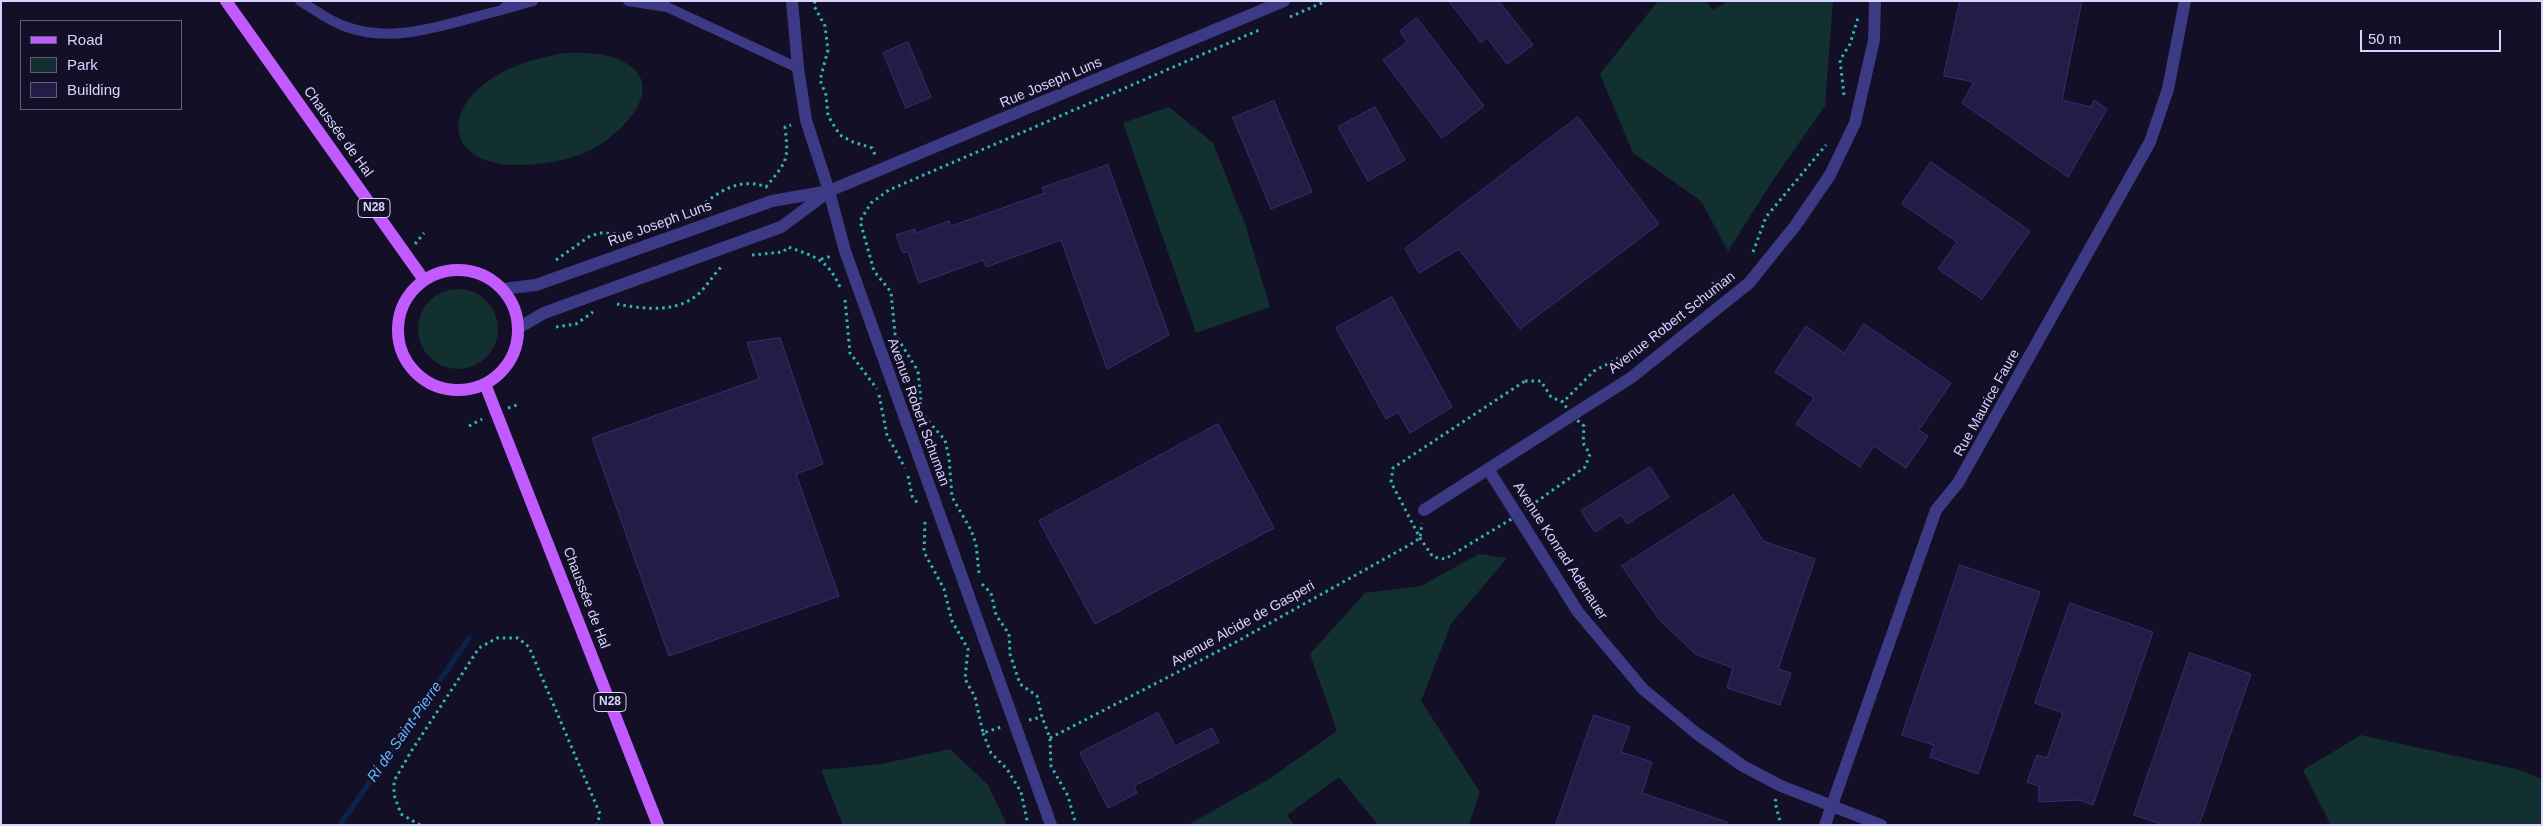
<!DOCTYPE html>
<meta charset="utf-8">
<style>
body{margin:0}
#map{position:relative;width:2543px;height:826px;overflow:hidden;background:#130f26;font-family:Arial,sans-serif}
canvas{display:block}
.frame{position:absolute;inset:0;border:2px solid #d9d4ff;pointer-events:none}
.legend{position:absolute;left:20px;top:20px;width:162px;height:90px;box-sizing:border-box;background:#130f26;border:1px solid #625e7d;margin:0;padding:6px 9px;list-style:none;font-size:15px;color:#d9d4ff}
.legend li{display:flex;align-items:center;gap:10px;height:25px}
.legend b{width:25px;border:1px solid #625e7d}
.scale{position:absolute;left:2360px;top:30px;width:141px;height:22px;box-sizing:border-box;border:2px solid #d9d4ff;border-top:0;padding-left:6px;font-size:15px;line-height:18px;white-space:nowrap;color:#d9d4ff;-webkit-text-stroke:4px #130f26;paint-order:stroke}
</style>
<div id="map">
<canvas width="2543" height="826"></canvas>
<div class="frame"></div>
<ul class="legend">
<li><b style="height:6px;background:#c25bff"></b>Road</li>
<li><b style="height:14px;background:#12302f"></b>Park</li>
<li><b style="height:14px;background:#241b47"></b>Building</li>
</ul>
<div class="scale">50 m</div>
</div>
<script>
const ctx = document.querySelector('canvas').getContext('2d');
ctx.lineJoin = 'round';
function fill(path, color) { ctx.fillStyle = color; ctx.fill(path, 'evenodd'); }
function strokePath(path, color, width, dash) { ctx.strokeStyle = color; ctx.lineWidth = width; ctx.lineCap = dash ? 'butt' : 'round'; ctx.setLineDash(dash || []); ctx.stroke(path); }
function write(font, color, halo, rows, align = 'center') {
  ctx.font = font + ' Arial,sans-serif'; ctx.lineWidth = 5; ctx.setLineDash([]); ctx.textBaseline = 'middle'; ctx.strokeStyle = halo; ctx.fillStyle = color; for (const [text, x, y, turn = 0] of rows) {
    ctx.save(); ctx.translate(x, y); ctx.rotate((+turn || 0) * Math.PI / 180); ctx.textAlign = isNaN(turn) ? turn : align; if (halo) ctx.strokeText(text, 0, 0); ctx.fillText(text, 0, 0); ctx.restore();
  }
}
const green = new Path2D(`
 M1658 1H1706L1712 10 1729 1H1833L1825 106 1773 180 1728 251 1701 201 1633 153 1600 74Z
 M564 53C580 53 597 52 612 57 675 78 627 130 593 149 569 161 542 165 516 165 456 165 437 119 487 82 510 65 536 58 564 53Z
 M1169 107 1213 143 1245 224 1270 307 1196 333 1123 123Z
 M418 329a40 40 0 1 1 80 0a40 40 0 1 1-80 0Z
 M1479 554 1507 558 1451 624 1421 701 1480 792 1469 825H1378L1339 777 1287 815 1294 825H1188L1269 779 1337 731 1310 654 1365 593 1421 586Z
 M2361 735 2520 770 2542 779V825H2331L2303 770Z
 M950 749 988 785 1007 825H843L821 770 881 764Z`);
const stream = new Path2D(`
 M340 825 469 638`);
const building = new Path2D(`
 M1449 1H1499L1533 45 1507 64 1487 38 1481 42Z
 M1960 1H2082L2062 100 2091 107 2094 100 2107 109 2068 177 1962 103 1974 82 1944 76Z
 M1417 18 1484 106 1442 138 1383 60 1407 42 1400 31Z
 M908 42 931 97 906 108 883 53Z
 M1274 101 1312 192 1271 209 1233 118Z
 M1375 107 1405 160 1368 181 1338 127Z
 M1578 117 1659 224 1520 329 1459 249 1419 273 1405 249Z
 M1931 162 2030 231 1982 299 1938 269 1957 242 1902 204Z
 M1108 165 1169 335 1107 369 1061 240 986 267 983 260 919 283 908 252 903 253 896 235 915 229 916 233 949 221 951 226 1045 193 1042 188Z
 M1392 297 1452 407 1410 433 1398 412 1386 419 1336 328Z
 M1864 324 1951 383 1919 430 1928 436 1906 468 1874 446 1860 467 1796 424 1814 398 1775 372 1806 326 1844 353Z
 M780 338 823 464 796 474 839 596 669 656 592 438 759 379 747 343Z
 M1218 424 1274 528 1095 624 1039 521Z
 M1650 467 1669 497 1627 524 1621 515 1595 532 1581 511Z
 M1734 495 1763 541 1815 559 1778 669 1791 673 1780 705 1727 688 1733 668 1695 654 1658 618 1622 566Z
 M1960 565 2040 592 1978 774 1930 757 1934 745 1902 735Z
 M2070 603 2153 632 2093 805 2079 800 2039 802V786L2027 782 2037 755 2047 758 2063 713 2035 703Z
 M2190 653 2251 674 2199 825H2164L2134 815Z
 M1158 713 1175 746 1212 728 1219 742 1134 786 1137 793 1108 808 1080 753Z
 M1594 715 1630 727 1621 752 1652 762 1642 793 1727 822 1726 825H1556Z`);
const path = new Path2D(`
 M815 1 814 6 825 26 828 50 820 80 826 95 828 116 840 135 853 142 872 148 876 157
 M1290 17 1326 1
 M1844 95 1840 60 1850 44 1858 18
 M696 211C714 194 739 176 766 187 787 161 789 161 785 127L791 125
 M653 226 671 213 688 214
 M415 244 424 233
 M1753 252 1766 217 1826 145
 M752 255 783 252 788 247C816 257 827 259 840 287
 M821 259 832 256
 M556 260 590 236 601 233 629 234
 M1707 296 1712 284 1731 276
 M845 300 850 353 877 389
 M617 304C643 309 674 313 696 296 706 288 713 275 722 266
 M556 327 576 324 593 312
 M1525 381H1541L1551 397 1563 402 1571 415 1584 426 1583 443 1590 454 1585 467 1518 515 1455 553 1445 559 1433 557 1420 538 1391 482 1393 468Z
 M879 395 887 435 905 468
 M1566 399 1594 371 1644 345
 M508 408 520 404
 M469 426 482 419
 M908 476 912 496 919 505
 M925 522 924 552 944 589 952 621 968 649 965 679 975 697 983 733 1001 727
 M979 573 976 544 971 530 952 497 949 458 945 440 922 414 918 371 895 334 891 292 874 271 860 221 871 203 889 190 1259 30
 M982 584 991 593 996 615 1009 634 1010 654 1020 684 1037 696 1042 717 1050 738 1051 766 1068 796 1076 825
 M1029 720 1042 717
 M983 733 991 753 1007 769 1021 792 1028 825
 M1050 738 1236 642 1411 544 1420 538 1422 523
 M1776 799 1775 802 1781 825
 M420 825 401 814 394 795V781L412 750 479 648 497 638H518L529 647 600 814 597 825`);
const lane = new Path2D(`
 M300 1C314 9 329 21 344 26 395 46 451 22 502 10L511 1
 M628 1 667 7
 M662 1 667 7 798 68
 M505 9 533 1`);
const street = new Path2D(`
 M792 1 798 68 806 120 829 191 845 251 1051 825
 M502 289 536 285 772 201 829 191 1284 1
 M518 328 544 313 781 227 827 193
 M1488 469 1578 612 1643 689 1696 733 1743 766 1781 786 1881 825
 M1424 510 1632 377 1749 283 1795 226 1830 175 1855 123 1874 40 1875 1
 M1825 825 1936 510 1958 483 2150 142 2168 89 2185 1`);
const primary = new Path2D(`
 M226 1 424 280
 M398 330a60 60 0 1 1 120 0a60 60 0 1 1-120 0Z
 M485 384 658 825`);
const shields = [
 [374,208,32],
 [610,702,32]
];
const shieldNames = [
 ["N28",374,208],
 ["N28",610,702]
];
const streetNames = [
 ["Rue Joseph Luns",1051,83,-23],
 ["Chaussée de Hal",338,132,54],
 ["Rue Joseph Luns",660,224,-20],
 ["Avenue Robert Schuman",1672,323,-38],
 ["Rue Maurice Faure",1987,403,-61],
 ["Avenue Robert Schuman",918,412,70],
 ["Avenue Konrad Adenauer",1560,551,57],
 ["Chaussée de Hal",586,598,69],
 ["Avenue Alcide de Gasperi",1243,624,-29]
];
const waterNames = [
 ["Ri de Saint-Pierre",405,732,-55]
];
fill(green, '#12302f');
strokePath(stream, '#0c2248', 5.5);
fill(building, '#241b47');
strokePath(building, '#3b2d73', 1);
strokePath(path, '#2fb8b0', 3, [2.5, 4]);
strokePath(lane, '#3d3a85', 10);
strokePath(street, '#3d3a85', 12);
strokePath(primary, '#c25bff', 12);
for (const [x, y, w] of shields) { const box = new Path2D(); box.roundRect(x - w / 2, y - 9.5, w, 19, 4); ctx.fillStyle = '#130f26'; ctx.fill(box); strokePath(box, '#d9d4ff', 1); }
write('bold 12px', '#d9d4ff', null, shieldNames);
write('14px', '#d9d4ff', '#130f26', streetNames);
write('italic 15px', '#62b6ff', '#130f26', waterNames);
</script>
